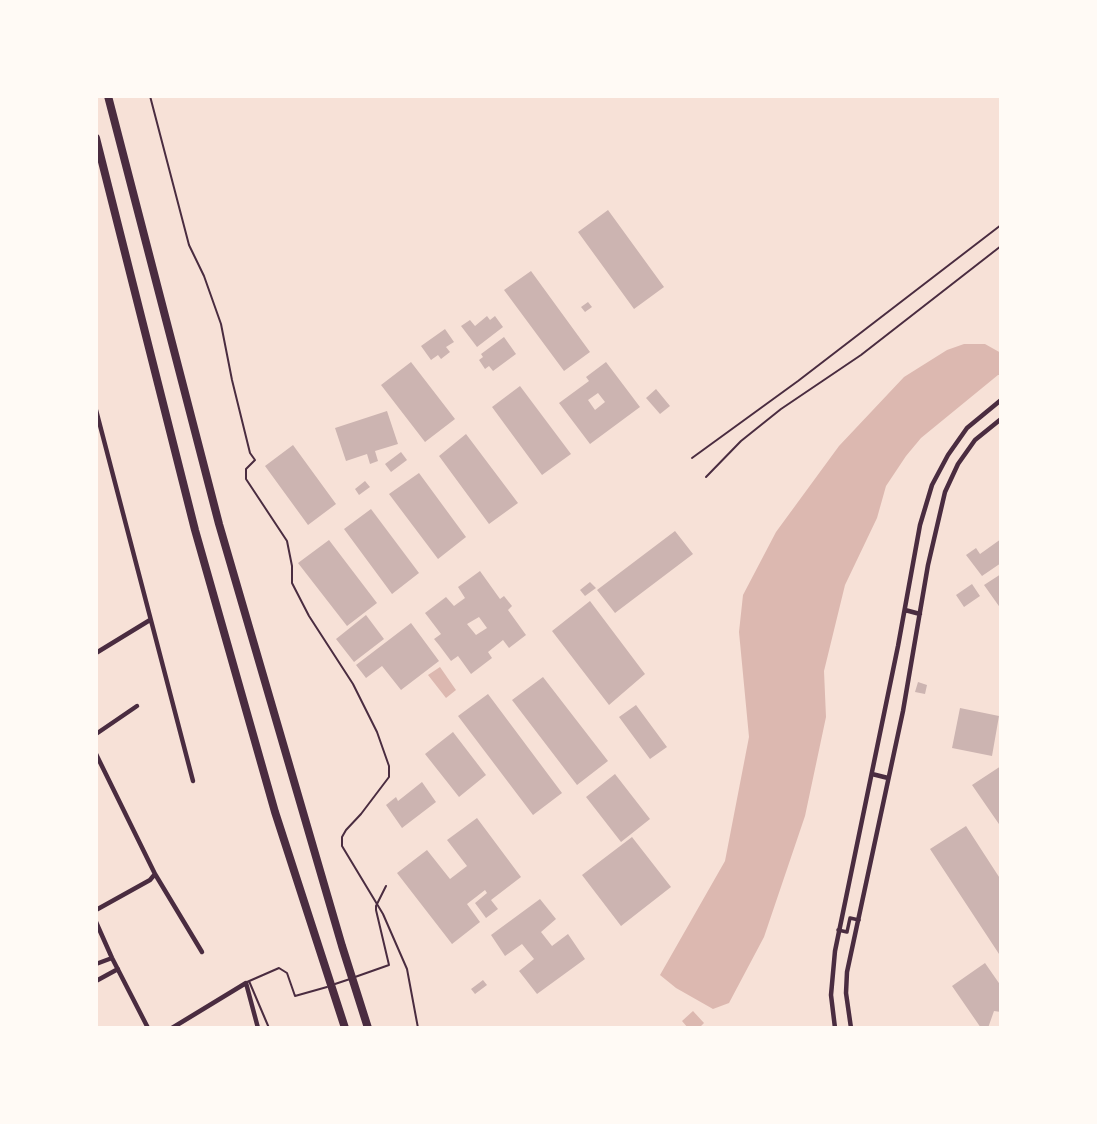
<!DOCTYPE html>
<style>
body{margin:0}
#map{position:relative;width:1097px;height:1124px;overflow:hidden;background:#f7e1d7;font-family:Overpass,sans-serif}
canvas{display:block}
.frame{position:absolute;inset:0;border:98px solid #fffaf5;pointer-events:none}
</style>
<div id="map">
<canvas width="1097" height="1124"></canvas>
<div class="frame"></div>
</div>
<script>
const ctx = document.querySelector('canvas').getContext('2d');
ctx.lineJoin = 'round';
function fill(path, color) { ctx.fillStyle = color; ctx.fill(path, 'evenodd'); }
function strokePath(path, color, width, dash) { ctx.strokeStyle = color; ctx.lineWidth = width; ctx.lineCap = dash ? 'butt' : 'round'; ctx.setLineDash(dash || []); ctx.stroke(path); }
const water = new Path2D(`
 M964 344H985L1001 353V375H998L921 438 906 456 886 486 877 518 845 585 824 671 826 717 805 816 764 937 729 1003 713 1009 676 988 660 975 725 861 749 737 739 632 743 595 776 532 839 446 904 377 947 350Z
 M440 667 456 690 446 698 428 675Z
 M693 1011 704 1023 699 1028H688L682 1021Z`);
const building = new Path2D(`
 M608 210 664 287 634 309 578 232Z
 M531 271 590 352 564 371 504 290Z
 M588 302 592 307 585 312 581 307Z
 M487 316 490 320 495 316 503 327 477 347 461 326 470 320 475 326Z
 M445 329 454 342 446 347 450 352 441 359 438 355 431 360 421 346Z
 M504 337 516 354 493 371 489 366 485 369 479 360 483 357 481 354Z
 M411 362 455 419 425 442 381 385Z
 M606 362 640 407 590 444 559 403 589 381 586 377ZM598 393 605 402 595 410 588 400Z
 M520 386 571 454 542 475 492 407Z
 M656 389 670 406 660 414 646 398Z
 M387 411 398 444 375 451 378 461 370 464 367 454 346 461 335 428Z
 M466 434 518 503 489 524 439 456Z
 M293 445 336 504 308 525 265 466Z
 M401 452 407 460 391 472 385 464Z
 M419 473 466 537 438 559 389 494Z
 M365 481 370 487 359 495 355 489Z
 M371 509 419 573 392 594 344 529Z
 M675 531 693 554 615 613 597 590Z
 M1001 539V563L982 576 966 555 976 548 980 554Z
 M329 540 377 603 347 626 298 563Z
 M480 571 500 599 504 596 512 606 508 610 526 635 509 648 503 640 488 652 492 658 471 674 458 656 451 661 439 645 434 639 441 634 425 613 446 597 454 606 465 598 458 587ZM479 617 487 628 476 635 467 624Z
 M1001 574V609L984 585Z
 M590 582 596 588 585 596 580 590Z
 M972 584 980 596 964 607 956 595Z
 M590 601 645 674 609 705 552 631Z
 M366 615 384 639 354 662 336 639Z
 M411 623 439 661 401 690 382 666 366 678 356 665Z
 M543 677 608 761 577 785 512 700Z
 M918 682 927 685 925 694 915 692Z
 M488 694 562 793 533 815 458 716Z
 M636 705 667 747 650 759 619 717Z
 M960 708 999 716 992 756 952 748Z
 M453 732 486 775 459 797 425 754Z
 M1001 766V827L972 785Z
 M615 774 650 819 621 842 586 797Z
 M422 782 436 802 402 828 386 805 396 797 398 801Z
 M477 818 521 877 491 900 498 909 486 918 475 903 487 893 485 890 467 904 480 922 452 944 397 873 427 850 450 879 467 866 447 840Z
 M966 826 1001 880V957L930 849Z
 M632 837 671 887 621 926 582 875Z
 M540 899 556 919 541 932 552 946 568 934 585 959 537 994 519 971 534 959 522 944 505 956 491 935Z
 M985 963 1001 986V1012L994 1011 988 1028H981L952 986Z
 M483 980 487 985 475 994 471 989Z`);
const service = new Path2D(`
 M150 96 189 245 204 276 221 324 232 380 250 453 255 460 246 469V479L287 541 292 566V583L309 616 353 684 377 732 389 766V777L361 814 346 830 342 837V846L383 914 407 969 418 1028
 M692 458 798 381 1001 225
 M706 477 741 441 781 409 861 355 1001 246
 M355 977 389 965 376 910V906L386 886
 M249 981 269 1028
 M247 982 279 968 287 973 295 996 327 987
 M335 984 350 979`);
const pedestrian = new Path2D(`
 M838 930 847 932 850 918 859 920`);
const minor = new Path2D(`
 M96 410 193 781
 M905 610 920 614
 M96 653 150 620
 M96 734 137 706
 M96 754 155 874 150 880 96 910
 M872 774 888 778
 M155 874 202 952
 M96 922 112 958 148 1028
 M96 964 112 958
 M96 981 118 969
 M172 1028 246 983 258 1028
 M835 1028 831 995 835 951 898 646 920 525 932 485 948 455 967 428 1001 400
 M851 1028 846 993 847 972 903 711 928 565 945 492 958 464 975 440 1001 419`);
const motorway = new Path2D(`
 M108 96 219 524 342 946 368 1028
 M96 138 195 530 275 812 345 1028`);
fill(water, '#dcb8b0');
fill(building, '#ccb4b1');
strokePath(service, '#4a2c40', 2);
strokePath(pedestrian, '#4a2c40', 3.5);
strokePath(minor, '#4a2c40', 4.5);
strokePath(motorway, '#4a2c40', 8);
</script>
